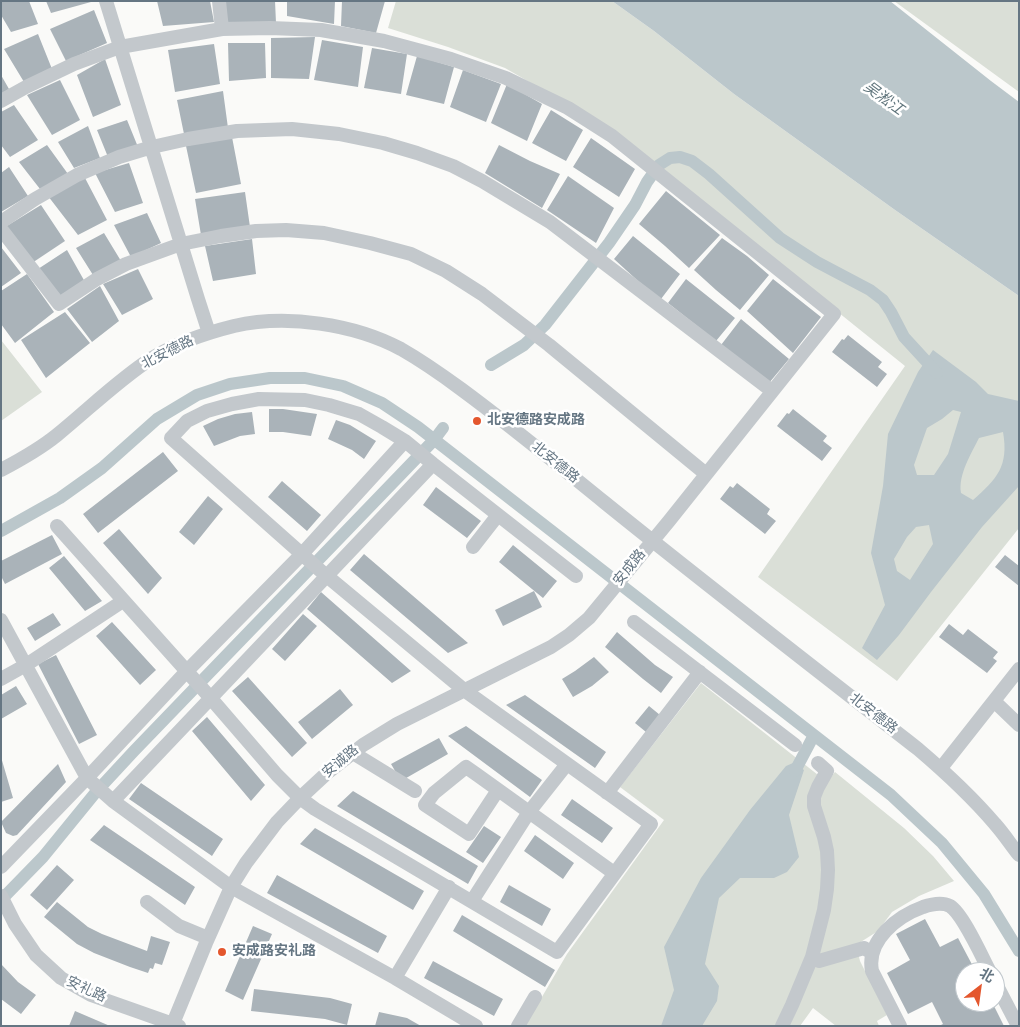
<!DOCTYPE html>
<meta charset="utf-8">
<style>
body{margin:0}
#map{position:relative;width:1020px;height:1027px;overflow:hidden;background:#fafaf8;font-family:"Titillium Web","Noto Sans SC",sans-serif}
canvas{display:block}
.frame{position:absolute;inset:0;border:2px solid #657683;pointer-events:none}
.north{position:absolute;left:955px;top:962px;width:50px;height:50px;box-sizing:border-box;background:#fff;border:1px solid #c1c8cd;border-radius:50%;rotate:30deg;font-size:14px;font-weight:700;line-height:20px;text-align:center;color:#657683}
.north::after{content:'';display:block;margin:auto;width:18px;height:22px;background:#e4572e;clip-path:polygon(50% 0,100% 100%,50% 72%,0 100%)}
</style>
<div id="map">
<canvas width="1020" height="1027"></canvas>
<div class="frame"></div>
<div class="north">北</div>
</div>
<script>
const ctx = document.querySelector('canvas').getContext('2d');
ctx.lineJoin = 'round';
function fill(path, color) { ctx.fillStyle = color; ctx.fill(path, 'evenodd'); }
function strokePath(path, color, width, dash) { ctx.strokeStyle = color; ctx.lineWidth = width; ctx.lineCap = dash ? 'butt' : 'round'; ctx.setLineDash(dash || []); ctx.stroke(path); }
function write(font, color, halo, rows, align = 'center') {
  ctx.font = font + ' "Titillium Web","Noto Sans SC",sans-serif'; ctx.lineWidth = 5; ctx.setLineDash([]); ctx.textBaseline = 'middle'; ctx.strokeStyle = halo; ctx.fillStyle = color; for (const [text, x, y, turn = 0] of rows) {
    ctx.save(); ctx.translate(x, y); ctx.rotate((+turn || 0) * Math.PI / 180); ctx.textAlign = isNaN(turn) ? turn : align; if (halo) ctx.strokeText(text, 0, 0); ctx.fillText(text, 0, 0); ctx.restore();
  }
}
const green = new Path2D(`
 M396 1H612L654 31 734 94 895 210 1019 296V528L897 681 758 577 905 366 803 284 566 103 505 68 448 47 388 28Z
 M894 1H1019V92Z
 M1 340 42 392 1 421Z
 M701 683 827 782 835 772 904 828 933 856 954 881 919 896 892 912 878 931 856 945 860 961 887 1015 877 1021 879 1026H836L813 1008 800 1026H525L567 954 664 820 620 787Z`);
const water = new Path2D(`
 M612 1H890L991 81 1019 102V296L895 210 734 94 654 31Z
 M933 350 976 382 988 394 1019 401V486L982 527 931 592 899 635 877 660 862 648 885 605 871 553 883 486 888 434 918 372ZM953 410 961 412 948 454 934 475H917L914 465 927 428 942 419ZM1003 432C1009 466 997 479 973 500L961 493C958 475 971 454 979 438ZM929 525 933 544 910 580 897 571 894 559 907 537 916 527Z
 M793 763 804 770 789 815 799 857 787 872 774 878H740L719 898 705 964 719 986 717 1001 702 1026H661L674 990 664 947 701 878 750 810 786 766Z`);
const canal = new Path2D(`
 M491 365 524 345 545 325 609 243 635 205 647 182 659 165 670 158 680 157 692 161 709 174 780 238 817 262 870 290 883 300 891 312 904 337 937 373
 M1 531 60 498 102 468 157 419 197 395 230 384 270 378H305L343 386 382 403 418 427 891 795 942 843 984 894 1019 951
 M795 771 814 735
 M1 900 43 857 96 792 134 751 434 440 443 428`);
const building = new Path2D(`
 M1 1H29L38 24 11 32 1 15Z
 M46 1H90L91 2 51 13Z
 M157 1H210L214 22 163 26Z
 M225 1H275L276 23H227Z
 M287 1H335L334 24 287 16Z
 M342 1H385L376 33 341 26Z
 M94 10 107 43 66 61 50 29Z
 M38 34 52 69 24 82 4 49Z
 M315 37 309 79 271 78V38Z
 M322 40 363 47 358 87 314 80Z
 M228 43H265L266 78 229 81Z
 M214 44 220 84 175 92 168 50Z
 M372 48 407 54 401 94 364 88Z
 M417 56 454 67 444 104 406 95Z
 M105 59 121 105 93 117 77 75Z
 M463 70 501 84 486 122 450 107Z
 M1 75 9 89 1 94Z
 M60 80 80 120 52 135 27 95Z
 M507 84 542 104 527 141 491 123Z
 M223 91 228 128 184 134 177 100Z
 M14 105 38 140 10 157 1 145V112Z
 M551 110 583 130 566 161 532 143Z
 M127 120 138 147 108 157 97 130Z
 M88 126 100 158 74 168 58 142Z
 M232 137 241 184 196 193 186 146Z
 M591 138 635 169 619 197 573 167Z
 M47 145 68 174 40 189 19 162Z
 M499 145 530 161 560 174 542 208 485 173Z
 M129 163 143 203 115 212 95 173Z
 M9 167 28 196 1 212V173Z
 M568 176 614 208 596 243 547 210Z
 M85 178 107 220 78 235 48 196Z
 M666 191 720 235 689 268 665 246 639 224Z
 M245 192 250 227 201 235 195 199Z
 M41 205 65 241 32 263 5 227Z
 M147 213 161 243 131 257 114 225Z
 M104 233 121 261 93 275 76 248Z
 M633 236 680 274 661 299 638 281 614 259Z
 M722 238 747 256 769 275 740 310 716 290 694 270Z
 M252 239 256 274 213 281 205 246Z
 M1 247 21 273 1 287Z
 M67 250 85 282 61 297 38 269Z
 M138 269 153 299 122 315 103 284Z
 M27 274 54 312 15 343 1 324V291Z
 M686 279 735 318 716 341 668 303Z
 M773 279 821 317 793 353 747 311Z
 M100 286 119 321 92 342 67 309Z
 M65 312 90 343 46 378 21 340Z
 M741 319 789 359 769 383 721 345Z
 M848 335 882 362 878 367 887 374 877 387 832 352 842 339 844 340Z
 M269 409H283L317 414 311 436 283 432H269Z
 M793 409 827 436 823 441 832 448 822 461 777 426 787 413 789 414Z
 M252 412 255 434 240 436 214 446 203 426 218 419 235 414Z
 M336 420 350 425 376 441 364 459 352 450 328 439Z
 M163 452 178 471 98 533 83 514Z
 M282 481 321 515 307 531 268 497Z
 M737 483 770 509 767 514 776 521 765 534 720 499 730 486 733 488Z
 M436 487 481 521 467 538 423 505Z
 M208 496 223 509 194 545 179 532Z
 M119 529 162 578 148 594 103 543Z
 M52 535 62 554 5 584 1 576V561Z
 M513 545 557 581 543 598 499 562Z
 M364 554 468 643 448 653 350 570Z
 M1005 555 1019 566V586L995 567Z
 M64 556 102 601 85 611 49 568Z
 M534 591 542 607 503 626 495 610Z
 M321 592 411 671 392 683 307 609Z
 M53 613 61 625 35 641 27 628Z
 M303 614 317 626 285 661 272 649Z
 M112 622 156 670 140 685 96 636Z
 M949 624 963 635 968 629 998 652 993 658 997 661 987 673 939 637Z
 M617 632 655 665 673 677 661 693 643 679 605 647Z
 M56 655 97 735 79 744 38 664Z
 M594 657 609 672 592 686 573 697 562 679 575 671Z
 M248 677 307 743 292 757 232 691Z
 M16 686 27 704 1 719V695Z
 M340 689 353 705 312 739 298 722Z
 M525 695 606 752 595 768 506 705Z
 M649 706 660 715 646 732 635 723Z
 M207 717 265 785 251 801 192 731Z
 M466 726 542 780 530 797 448 736Z
 M439 738 448 754 401 781 391 764Z
 M1 757 13 798 1 802Z
 M58 764 66 782 17 835 13 836 6 833 1 822Z
 M141 783 223 839 212 856 129 799Z
 M353 791 478 866 468 884 337 806Z
 M572 799 613 828 602 843 561 815Z
 M104 825 195 887 185 905 90 840Z
 M484 826 501 837 483 863 466 852Z
 M315 828 424 891 413 910 300 844Z
 M535 835 574 863 563 879 524 851Z
 M57 865 74 880 47 910 30 895Z
 M277 875 387 936 378 953 267 893Z
 M509 885 551 909 542 926 500 902Z
 M57 902 88 927 102 934 147 951 151 936 170 942 162 965 155 963 153 969 150 968 148 973 130 967 94 953 77 944 44 917Z
 M462 915 555 970 545 987 453 931Z
 M925 919 940 947 958 938 976 972H965V1002H992L1004 1026H939L943 1024 932 1002 908 1014 887 973 910 960 896 934Z
 M253 926 272 934 243 1000 225 991Z
 M433 961 503 999 494 1016 424 978Z
 M1 964 18 982 36 995 21 1014 1 999Z
 M254 989 330 998 352 1004 347 1025 325 1019 251 1011Z
 M75 1011 110 1026H69Z
 M379 1012 407 1018 421 1026H375Z`);
const minor = new Path2D(`
 M106 1 198 299 209 333
 M219 1 222 29
 M1 101 26 87 74 64 120 47 222 29 270 28 321 30 384 41 451 59 506 78 568 108 612 136 834 314 669 521 589 618 569 635 551 647 397 724 363 745 327 773 300 798 277 822 246 863 231 887 206 943 172 1026
 M1 222 35 199 77 175 119 157 152 147 188 139 237 131 292 129 339 134 383 143 417 153 453 166 482 181 550 222 772 391
 M1 229 59 304 97 279 126 264 181 244 221 236 256 231 286 230 324 233 370 243 411 254 446 271 482 294 549 345 706 474
 M1 470C20 460 41 448 57 435 89 409 118 380 152 358 177 343 206 333 234 326 287 314 354 324 401 349 422 361 442 375 461 389 510 425 557 464 604 502 708 586 813 667 918 749 945 772 972 797 995 824 1004 834 1011 845 1019 855
 M57 526 208 695 277 775 300 798 315 809 557 952 651 824 464 690 322 572 171 438 187 421 207 411 232 404 259 399 305 400 329 405 359 414 382 427 405 441 433 464 576 576
 M473 547 498 515
 M1 620 87 778 113 801 231 887 395 978 476 1026
 M634 622 795 745
 M1 679 26 665 123 601
 M994 701 1019 725
 M353 753 415 791
 M941 768 1019 669
 M498 790 469 834 425 805 434 793 466 767 476 774 614 873
 M607 793 700 672
 M113 801 433 464
 M1 867 87 778 186 672 302 554 405 441
 M1 896 15 924 36 955 61 978 91 995 179 1026
 M472 901 529 812 567 764
 M147 902 179 926 208 938
 M812 957 819 961 864 948 872 953
 M395 978 449 887
 M995 982 1018 1026
 M518 1026 535 997
 M782 1026 792 1005 812 957 824 910 827 889 828 870 827 851 824 837 814 806V797L818 787 827 771 818 763
 M900 1026 872 971C866 940 898 916 923 907 932 904 942 902 950 906 963 914 982 957 990 972`);
const markers = [
 [477,421,5,"#e4572e"],
 [222,952,5,"#e4572e"]
];
const streetNames = [
 ["北安德路",168,353,-27],
 ["北安德路",555,463,39],
 ["安成路",630,568,-51],
 ["北安德路",873,714,38],
 ["安诚路",341,762,-40],
 ["安礼路",86,990,25]
];
const poiNames = [
 ["北安德路安成路",487,421],
 ["安成路安礼路",232,952]
];
const waterNames = [
 ["吴淞江",883,99,36]
];
fill(green, '#dadfd7');
fill(water, '#bbc7cb');
strokePath(canal, '#bbc7cb', 12);
fill(building, '#aab3b9');
strokePath(minor, '#c3c8cc', 14);
for (const [x, y, r, color] of markers) { const dot = new Path2D(); dot.arc(x, y, r, 0, 2 * Math.PI); ctx.fillStyle = color; ctx.fill(dot); strokePath(dot, '#fff', 2); }
write('14px', '#657683', '#fff', streetNames);
write('bold 14px', '#657683', '#fff', poiNames, 'left');
write('italic 15px', '#60757c', '#fff', waterNames);
</script>
